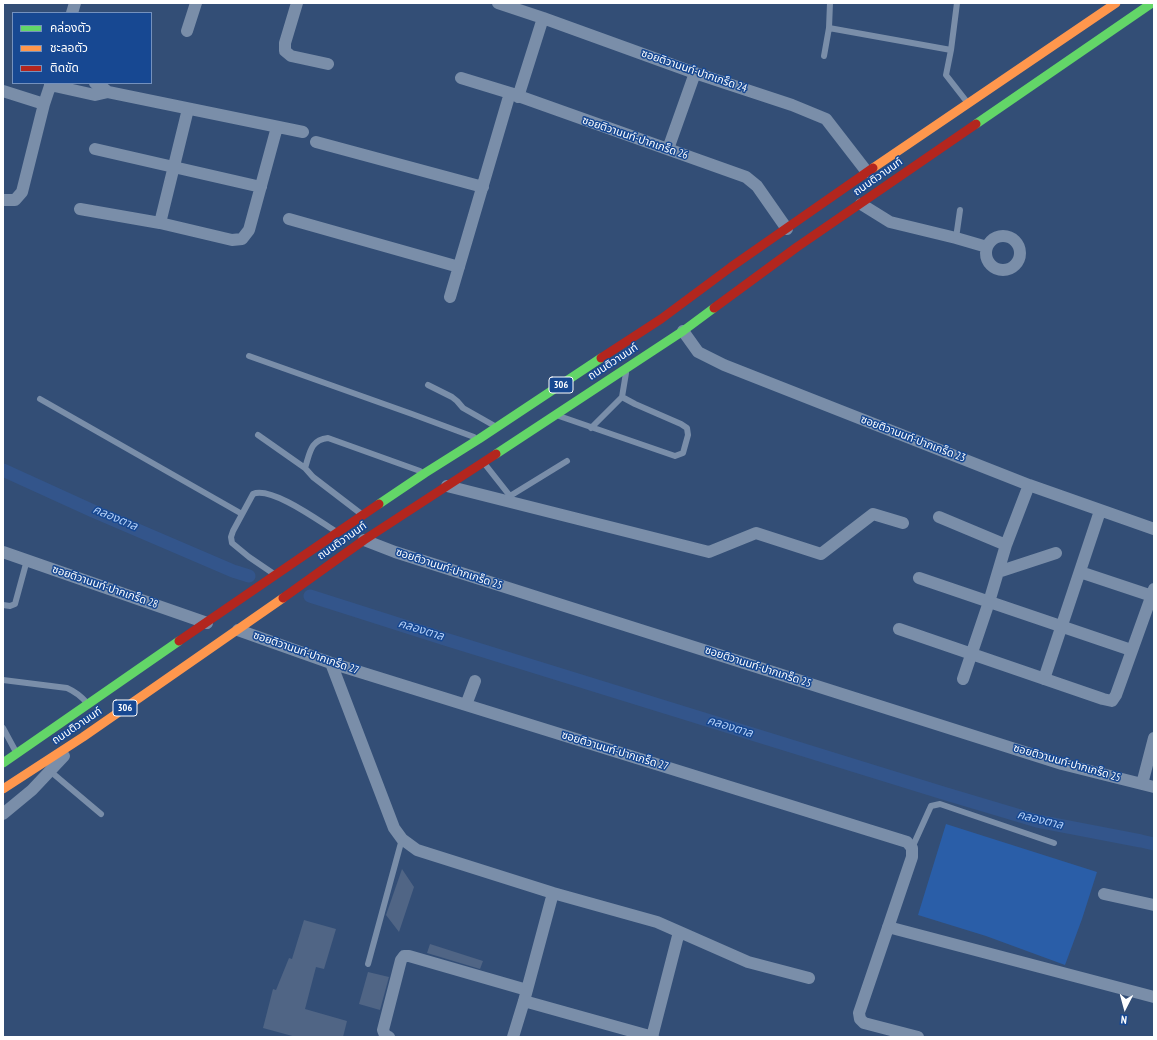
<!DOCTYPE html>
<meta charset="utf-8">
<style>
body{margin:0}
#map{position:relative;width:1157px;height:1040px;overflow:hidden;background:#334e76;font-family:"PT Sans Narrow","Noto Sans Thai",sans-serif}
canvas{display:block}
.frame{position:absolute;inset:0;border:4px solid #fff;pointer-events:none}
.legend{position:absolute;left:12px;top:12px;width:140px;height:72px;box-sizing:border-box;background:#174892;border:1px solid #7491be;margin:0;padding:5px 7px;list-style:none;font-size:12px;color:#fff}
.legend li{display:flex;align-items:center;gap:8px;height:20px}
.legend b{width:20px;border:1px solid #7491be}
.north{position:absolute;left:1105px;top:988px;width:40px;height:40px;-webkit-text-stroke:3px #174892;paint-order:stroke;rotate:186deg;font-size:11px;font-weight:700;line-height:16px;text-align:center;color:#fff}
.north::after{content:'';display:block;margin:auto;width:14px;height:18px;background:#fff;clip-path:polygon(50% 0,100% 100%,50% 72%,0 100%)}
</style>
<div id="map">
<canvas width="1157" height="1040"></canvas>
<div class="frame"></div>
<ul class="legend">
<li><b style="height:5px;background:#63d668"></b>คล่องตัว</li>
<li><b style="height:5px;background:#ff974d"></b>ชะลอตัว</li>
<li><b style="height:5px;background:#b3261e"></b>ติดขัด</li>
</ul>
<div class="north">N</div>
</div>
<script>
const ctx = document.querySelector('canvas').getContext('2d');
ctx.lineJoin = 'round';
function fill(path, color) { ctx.fillStyle = color; ctx.fill(path, 'evenodd'); }
function strokePath(path, color, width, dash) { ctx.strokeStyle = color; ctx.lineWidth = width; ctx.lineCap = dash ? 'butt' : 'round'; ctx.setLineDash(dash || []); ctx.stroke(path); }
function write(font, color, halo, rows, align = 'center') {
  ctx.font = font + ' "PT Sans Narrow","Noto Sans Thai",sans-serif'; ctx.lineWidth = 3; ctx.setLineDash([]); ctx.textBaseline = 'middle'; ctx.strokeStyle = halo; ctx.fillStyle = color; for (const [text, x, y, turn = 0] of rows) {
    ctx.save(); ctx.translate(x, y); ctx.rotate((+turn || 0) * Math.PI / 180); ctx.textAlign = isNaN(turn) ? turn : align; if (halo) ctx.strokeText(text, 0, 0); ctx.fillText(text, 0, 0); ctx.restore();
  }
}
const green = new Path2D(`
 M946 824 1097 872 1082 919 1065 965 986 936 918 915Z`);
const canal = new Path2D(`
 M3 470 93 511 233 571 249 576
 M310 596 445 639 943 793 1037 821 1141 841 1154 844`);
const building = new Path2D(`
 M402 869 414 887 399 932 386 915Z
 M304 920 336 929 324 969 316 967 305 1009 347 1021 343 1037H296L263 1028 273 989 276 990 289 958 292 959Z
 M430 944 483 961 480 969 427 953Z
 M368 972 389 977 380 1010 359 1004Z`);
const lane = new Path2D(`
 M957 3 951 50 946 75 967 102
 M829 28 951 50
 M824 56 829 28 830 3
 M956 238 960 210
 M249 356 412 414 474 437
 M428 385 452 397 457 401 463 408 493 425
 M40 399 242 514
 M559 416 675 456 683 453 688 435 687 428 681 424 635 404 622 397 626 373
 M591 428 622 397
 M258 435 305 468
 M484 463 510 496 567 461
 M360 513 313 477 305 468C310 453 310 440 328 438L420 471
 M274 574 249 557 232 543 231 537 233 531 253 494C271 486 319 521 335 531
 M3 605 10 606 15 604 27 560
 M3 680 67 688C76 692 81 696 87 703
 M3 728 16 752
 M50 771 101 814
 M912 848 931 806 940 804 1054 843
 M368 964 402 839`);
const street = new Path2D(`
 M297 3 285 43V51L291 56 328 64
 M498 3 543 18 695 73 792 105 826 119 867 172
 M72 13 75 3
 M187 31 196 3
 M461 78 510 93 746 177 757 186 787 229
 M50 85 95 95 108 92 98 84 95 83
 M3 91 44 104
 M108 92 303 132
 M518 97 543 18
 M316 142 483 187
 M95 149 261 187
 M668 149 695 73
 M3 200H15L22 192 44 104 51 83
 M861 204 890 222 956 238 987 247
 M80 209 160 223 232 240 242 239 249 230 277 127
 M289 219 459 267
 M160 223 188 109
 M986 253a17 17 0 1 1 34 0a17 17 0 1 1-34 0Z
 M450 297 510 93
 M683 331 698 352 724 365 1029 485 1154 529
 M447 486 709 552 756 533 821 554 873 514 903 523
 M939 517 1006 545
 M364 540 395 552 1062 764 1154 787
 M3 552 207 623
 M998 572 1056 553
 M1080 572 1152 596
 M919 578 1131 650
 M899 629 1103 699 1112 701 1116 695 1154 589
 M238 630 331 663 907 842 912 848V857L859 1013 860 1019 864 1023 918 1037
 M331 663 394 828 402 839 417 850 553 893 657 922 748 962 809 978
 M963 679 989 602 1006 545 1029 485
 M1044 679 1100 511
 M466 705 475 681
 M1142 784 1154 738
 M3 814 32 790 64 756
 M1104 894 1154 905
 M888 927 1154 997
 M524 1001 653 1037
 M389 1037 385 1035 383 1030 401 960 404 956H409L527 990
 M513 1037 524 1001 553 893
 M652 1037 679 932`);
const fast = new Path2D(`
 M976 124 1152 3
 M496 454 683 331 714 308
 M379 504 425 473 479 439 601 358
 M3 763 179 641`);
const slow = new Path2D(`
 M873 168 1116 3
 M3 789 83 737 283 598`);
const jam = new Path2D(`
 M714 308 797 247 976 124
 M601 358 661 319 731 267 873 168
 M283 598 364 540 496 454
 M179 641 379 504`);
const shields = [
 [561,385,24],
 [125,708,24]
];
const shieldNames = [
 ["306",561,385],
 ["306",125,708]
];
const streetNames = [
 ["ซอยติวานนท์-ปากเกร็ด 24",694,71,19],
 ["ซอยติวานนท์-ปากเกร็ด 26",635,138,19],
 ["ถนนติวานนท์",878,177,-35],
 ["ถนนติวานนท์",613,362,-33],
 ["ซอยติวานนท์-ปากเกร็ด 23",913,439,21],
 ["ถนนติวานนท์",342,541,-35],
 ["ซอยติวานนท์-ปากเกร็ด 25",449,569,18],
 ["ซอยติวานนท์-ปากเกร็ด 28",105,587,19],
 ["ซอยติวานนท์-ปากเกร็ด 27",306,653,19],
 ["ซอยติวานนท์-ปากเกร็ด 25",758,667,18],
 ["ถนนติวานนท์",77,726,-34],
 ["ซอยติวานนท์-ปากเกร็ด 27",615,751,17],
 ["ซอยติวานนท์-ปากเกร็ด 25",1067,763,16]
];
const waterNames = [
 ["คลองตาล",115,518,23],
 ["คลองตาล",421,630,17],
 ["คลองตาล",730,727,17],
 ["คลองตาล",1040,820,14]
];
fill(green, '#2a5ea8');
strokePath(canal, '#33558b', 13);
fill(building, '#506585');
strokePath(lane, '#7a8ea9', 6);
strokePath(street, '#7a8ea9', 12);
strokePath(fast, '#63d668', 9);
strokePath(slow, '#ff974d', 9);
strokePath(jam, '#b3261e', 9);
for (const [x, y, w] of shields) { const box = new Path2D(); box.roundRect(x - w / 2, y - 8, w, 16, 3); ctx.fillStyle = '#174892'; ctx.fill(box); strokePath(box, '#fff', 1); }
write('bold 10px', '#fff', null, shieldNames);
write('11px', '#fff', '#174892', streetNames);
write('italic 12px', '#b1cef7', '#174892', waterNames);
</script>
